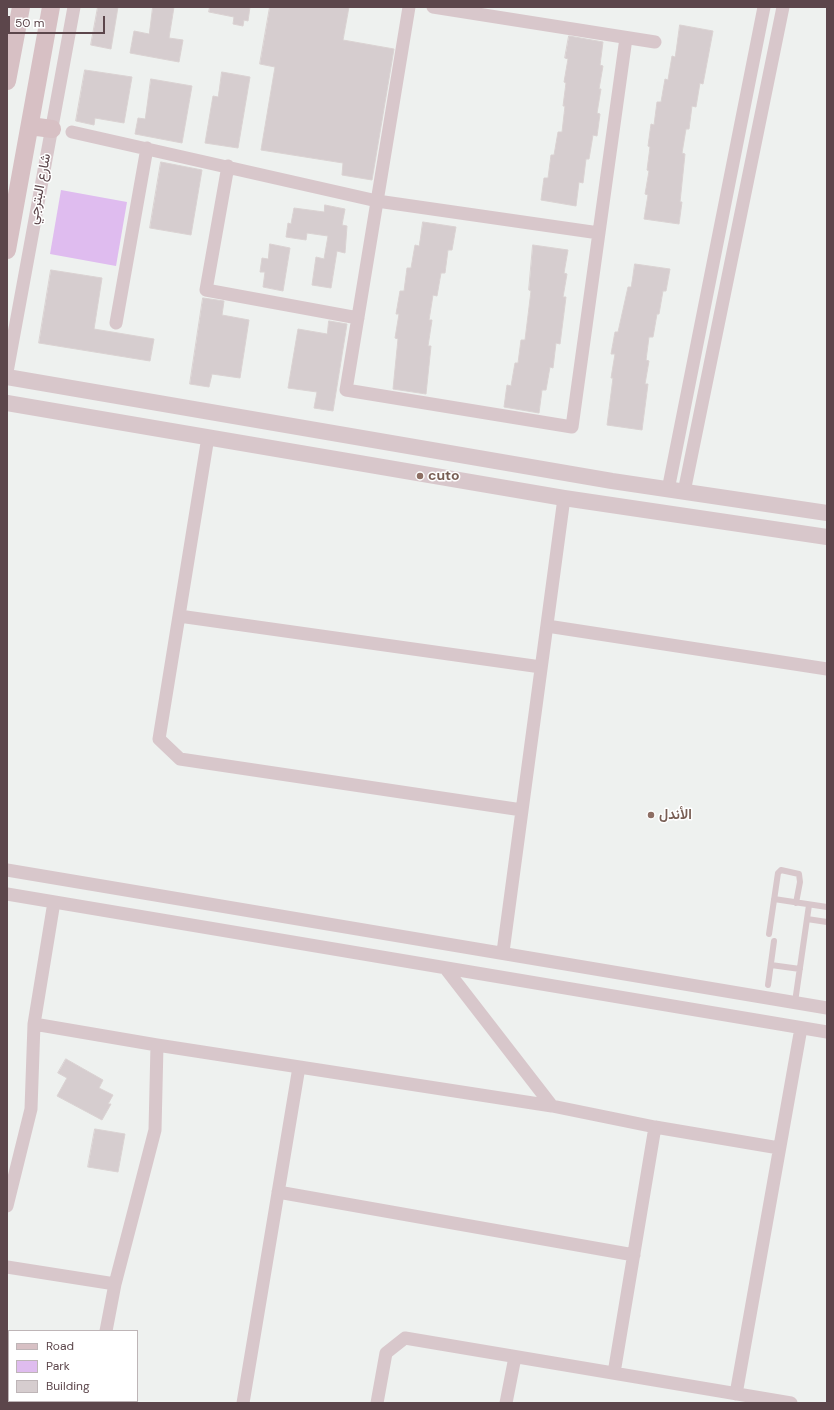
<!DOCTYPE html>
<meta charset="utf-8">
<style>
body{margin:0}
#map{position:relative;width:834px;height:1410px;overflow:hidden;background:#eef1ef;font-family:"DM Sans",sans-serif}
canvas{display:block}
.frame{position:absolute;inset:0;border:8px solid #5c464b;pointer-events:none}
.legend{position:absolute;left:8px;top:1330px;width:130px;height:72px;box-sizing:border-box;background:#fff;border:1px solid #beb5b7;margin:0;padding:5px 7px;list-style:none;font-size:12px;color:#5c464b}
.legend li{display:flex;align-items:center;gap:8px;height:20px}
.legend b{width:20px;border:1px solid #beb5b7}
.scale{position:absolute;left:8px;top:16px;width:97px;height:18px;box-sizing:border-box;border:2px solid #5c464b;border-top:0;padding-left:5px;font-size:12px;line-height:14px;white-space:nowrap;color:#5c464b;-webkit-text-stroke:3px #fff;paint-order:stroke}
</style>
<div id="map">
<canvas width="834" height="1410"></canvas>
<div class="frame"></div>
<ul class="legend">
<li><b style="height:5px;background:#d7c0c4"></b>Road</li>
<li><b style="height:11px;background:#dfbcef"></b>Park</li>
<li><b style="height:11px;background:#d6cdcf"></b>Building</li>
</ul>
<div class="scale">50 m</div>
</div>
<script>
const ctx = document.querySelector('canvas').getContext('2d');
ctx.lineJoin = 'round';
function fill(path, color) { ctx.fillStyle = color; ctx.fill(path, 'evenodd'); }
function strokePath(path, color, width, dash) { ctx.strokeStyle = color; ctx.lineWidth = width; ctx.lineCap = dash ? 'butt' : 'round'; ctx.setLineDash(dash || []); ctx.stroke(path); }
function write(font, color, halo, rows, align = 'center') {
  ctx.font = font + ' "DM Sans",Vazirmatn,sans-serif'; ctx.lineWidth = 3; ctx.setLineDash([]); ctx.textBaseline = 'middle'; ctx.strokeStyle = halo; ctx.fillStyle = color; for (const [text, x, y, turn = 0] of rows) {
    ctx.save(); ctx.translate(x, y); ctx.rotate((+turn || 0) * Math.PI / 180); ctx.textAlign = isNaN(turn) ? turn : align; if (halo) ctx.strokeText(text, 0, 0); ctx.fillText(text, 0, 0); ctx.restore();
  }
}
const green = new Path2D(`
 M61 190 127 202 116 266 50 254Z`);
const building = new Path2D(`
 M98 7H118L111 49 91 45Z
 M153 7H174L169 38 183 40 179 62 130 53 134 31 149 34Z
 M210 7H250L248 21 244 20 243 26 233 24 234 17 209 12Z
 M270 7H349L343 40 394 49 372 180 342 175 343 163 261 150 275 67 260 64Z
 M680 25 713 31 703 84 700 83 696 107 692 106 689 129H686L682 153 685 154 680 202H682L679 224 644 219 648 195 645 194 649 171 647 170 650 147 648 146 651 124 654 125 657 102H661L665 79 668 80 672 56 675 57Z
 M569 36 603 42 600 65 603 66 599 89H601L597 113 600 114 597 136 593 135 589 159H586L583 183 579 182 576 206 541 200 544 178H548L551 155H554L558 132H562L565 106H563L566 83 564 82 568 59 565 58Z
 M85 70 132 77 124 123 95 118 94 125 76 121Z
 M222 72 250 77 238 148 205 143 213 96 218 97Z
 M151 79 192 86 182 143 135 134 138 118 145 119Z
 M161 162 202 170 191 235 150 228Z
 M325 205 345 209 342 225 347 226 345 253 337 251 331 288 312 285 316 257 324 259 328 236 307 233 306 240 286 237 288 223 291 224 294 208 324 212Z
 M423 222 456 227 452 250H448L445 273H441L437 296 433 295 429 320H432L428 346H431L426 394 393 389 398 339 395 338 399 314H396L400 291H404L407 268H411L415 245 419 246Z
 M270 244 290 248 283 291 263 287 265 272H260L262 258 268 259Z
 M533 245 568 250 564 273 567 274 563 297H566L560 344 556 343 553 368 550 367 546 390H542L539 413 504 407 507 385 511 386 515 363H518L521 340H525L531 291 529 290Z
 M635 264 670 269 666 291H663L659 314H657L653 337H649L646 360 649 361 645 384H648L642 430 607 425 613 378H611L615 354H611L615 332H618L628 287H631Z
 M51 270 102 278 94 329 154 339 150 361 39 343Z
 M203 298 224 301 222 315 249 320 240 378 212 374 209 387 190 384Z
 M329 321 347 324 333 411 314 408 317 392 288 388 298 329 327 334Z
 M66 1059 103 1080 99 1088 113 1095 108 1104H111L102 1120 57 1096 67 1078 58 1073Z
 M95 1129 125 1134 118 1172 88 1167Z`);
const service = new Path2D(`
 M774 899 827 907
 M807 919 827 922
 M769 934 778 873 781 870 799 874 800 882 796 903
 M771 965 800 969
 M768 985 774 941
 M795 1002 809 905`);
const minor = new Path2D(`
 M409 7 346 390 572 427 626 38
 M433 7 655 42
 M72 132 377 201 599 233
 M228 166 206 290 358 318
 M116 323 147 148
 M7 372 74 7
 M208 437 159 739 180 759 522 810
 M668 490 764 7
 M684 492 783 7
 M179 616 541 667
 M547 626 827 669
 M7 870 827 1008
 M7 894 827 1032
 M503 952 564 498
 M446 969 552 1106
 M34 1024 157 1045 552 1106 655 1127 779 1148
 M278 1192 634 1255
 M7 1206 31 1109 34 1024 54 902
 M7 1267 115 1284
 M106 1331 115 1284 155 1130 157 1045
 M614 1373 655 1127
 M7 1390 9 1391
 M736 1394 801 1028
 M72 1401 84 1403
 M94 1403V1401
 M243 1403 299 1067
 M377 1403 386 1353 405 1338 791 1403
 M506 1403 515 1357`);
const tertiary = new Path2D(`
 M7 377 612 481 827 513
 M7 403 564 498 827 537`);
const secondary = new Path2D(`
 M7 81 21 7
 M30 126 52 129
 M7 250 51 7`);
const markers = [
 [420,476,4,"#8d6e63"],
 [651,815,4,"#8d6e63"]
];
const streetNames = [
 ["شارع البترجي",40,189,-79]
];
const educationNames = [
 ["cuto",428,476],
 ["الأندل",659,815]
];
fill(green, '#dfbcef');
fill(building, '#d6cdcf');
strokePath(building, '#dad2d2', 1);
strokePath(service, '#d8c7cb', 6);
strokePath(minor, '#d8c7cb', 13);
strokePath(tertiary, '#d8c7cb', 16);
strokePath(secondary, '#d7c0c4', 18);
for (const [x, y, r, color] of markers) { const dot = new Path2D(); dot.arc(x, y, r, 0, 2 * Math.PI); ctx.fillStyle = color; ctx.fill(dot); strokePath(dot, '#fff', 1.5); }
write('14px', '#5c464b', '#fff', streetNames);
write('bold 14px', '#785e54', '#fff', educationNames, 'left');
</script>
